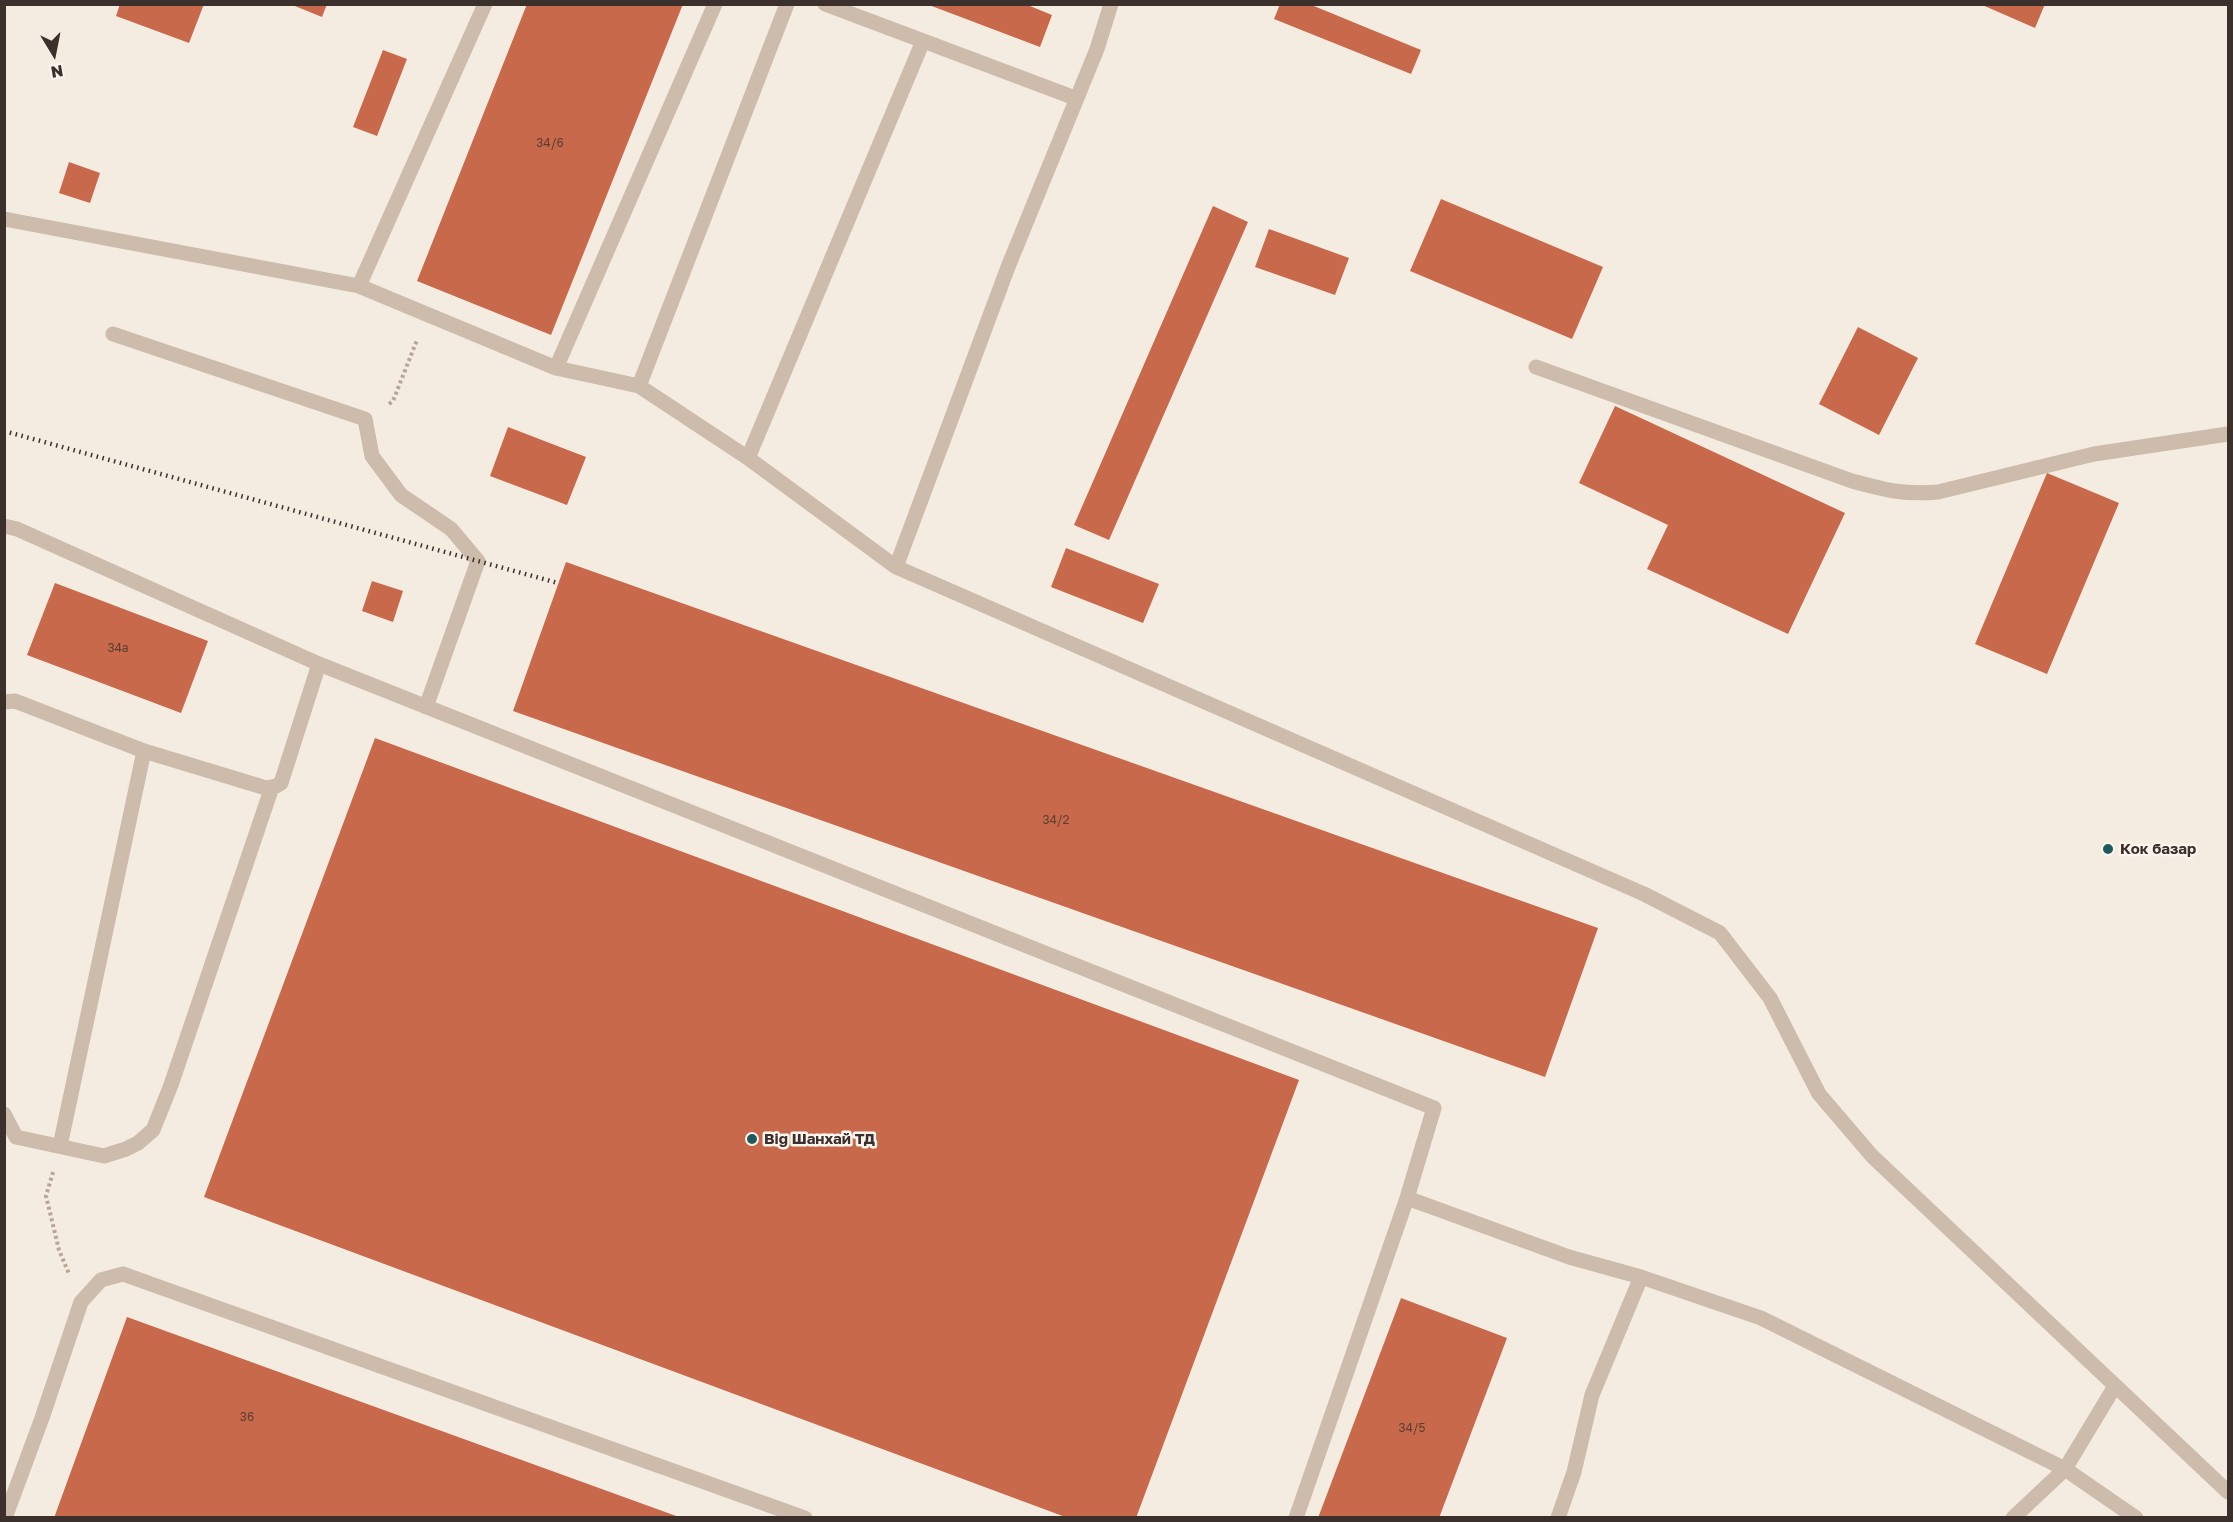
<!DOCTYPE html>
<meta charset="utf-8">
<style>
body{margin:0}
#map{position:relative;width:2233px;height:1522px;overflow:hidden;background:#f4ebe1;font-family:"Golos Text",sans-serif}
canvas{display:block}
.frame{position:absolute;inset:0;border:6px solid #3b302b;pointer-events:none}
.north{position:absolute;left:24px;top:24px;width:60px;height:60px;-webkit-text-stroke:4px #fbf5ee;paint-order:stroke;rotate:170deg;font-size:16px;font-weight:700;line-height:24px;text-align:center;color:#3b302b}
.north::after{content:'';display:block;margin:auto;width:21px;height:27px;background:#3b302b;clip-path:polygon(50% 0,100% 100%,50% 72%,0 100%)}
</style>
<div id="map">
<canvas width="2233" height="1522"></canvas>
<div class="frame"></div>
<div class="north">N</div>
</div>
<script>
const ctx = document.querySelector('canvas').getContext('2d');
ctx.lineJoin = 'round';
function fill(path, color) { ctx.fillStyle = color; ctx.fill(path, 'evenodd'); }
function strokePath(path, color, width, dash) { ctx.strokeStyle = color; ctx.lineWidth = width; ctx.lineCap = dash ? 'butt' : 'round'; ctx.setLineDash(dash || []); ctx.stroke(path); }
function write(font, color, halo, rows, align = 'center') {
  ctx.font = font + ' "Golos Text",sans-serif'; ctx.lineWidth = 5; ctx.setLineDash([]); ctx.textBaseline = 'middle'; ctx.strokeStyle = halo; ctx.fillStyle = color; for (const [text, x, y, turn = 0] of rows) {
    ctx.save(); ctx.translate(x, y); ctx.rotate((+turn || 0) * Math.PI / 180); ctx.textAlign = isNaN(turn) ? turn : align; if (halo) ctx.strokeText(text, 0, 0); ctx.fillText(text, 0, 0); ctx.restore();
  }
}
const building = new Path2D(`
 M120 4H204L189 43 116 16Z
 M290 4H327L322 17Z
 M527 4H683L551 335 417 281Z
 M1025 4 1052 15 1040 47 929 5Z
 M1280 4H1309L1421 50 1411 74 1274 19Z
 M1980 4H2045L2035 28Z
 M383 50 407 59 377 136 353 127Z
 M69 162 100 173 90 203 59 193Z
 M1441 199 1603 267 1572 339 1410 271Z
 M1213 206 1248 222 1109 540 1074 525Z
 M1269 229 1349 258 1335 295 1255 267Z
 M1858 327 1918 358 1879 435 1819 404Z
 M1615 406 1845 513 1788 634 1647 569 1668 525 1579 483Z
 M508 427 586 457 567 505 490 476Z
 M2047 473 2119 503 2047 674 1975 644Z
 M1066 548 1159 584 1143 623 1051 587Z
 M566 562 1598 928 1545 1077 513 711Z
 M372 581 403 591 393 622 362 611Z
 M55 583 208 641 181 713 27 655Z
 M375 738 1299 1080 1136 1518H1068L204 1197Z
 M1401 1298 1507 1338 1439 1518H1318Z
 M127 1317 679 1517V1518H54Z`);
const path = new Path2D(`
 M389 404 393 401 417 340
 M53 1172 46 1196 59 1250 69 1274`);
const lane = new Path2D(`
 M825 4 1075 98
 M4 219 359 286 556 368 715 4
 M359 286 485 4
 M113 334 365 419 372 456 401 495 451 529 478 561 426 707
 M1536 367 1852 481C1885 490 1904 495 1938 492L2094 454 2228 434
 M556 368 639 386 748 458 896 567 1644 894 1720 933 1770 998 1819 1094 1872 1156 2228 1492
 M639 386 787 4
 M748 458 923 41
 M4 526 17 529 319 664
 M896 567 1008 267 1097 49 1111 4
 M4 702 15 701 144 751 266 788 276 786 281 783 319 664 1434 1108 1407 1198 1296 1518
 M4 1114 16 1137 104 1156 126 1149 138 1143 153 1130 171 1085 272 787
 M60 1146 144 751
 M1407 1198 1569 1257 1641 1277 1761 1318 2065 1469 2136 1518
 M5 1518 42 1418 81 1302 101 1280 123 1274 805 1518
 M1558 1518 1574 1472 1592 1395 1641 1277
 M2013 1518 2065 1469 2115 1386`);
const rail = new Path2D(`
 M4 431 558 583`);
const markers = [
 [2108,849,6,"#1f5a5e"],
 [752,1139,6,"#1f5a5e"]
];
const numberNames = [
 ["34/6",550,143],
 ["34а",118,648],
 ["34/2",1056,820],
 ["36",247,1417],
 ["34/5",1412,1428]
];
const poiNames = [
 ["Кок базар",2120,849],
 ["Big Шанхай ТД",764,1139]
];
fill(building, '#c8694b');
strokePath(path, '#b9a596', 4, [3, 3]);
strokePath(lane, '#cdbbac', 15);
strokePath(rail, '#3b302b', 4.5, [1.5, 4.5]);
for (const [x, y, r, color] of markers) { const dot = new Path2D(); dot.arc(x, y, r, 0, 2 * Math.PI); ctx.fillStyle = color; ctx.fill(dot); strokePath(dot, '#fbf5ee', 2); }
write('12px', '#5e3e33', null, numberNames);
write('bold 15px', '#3b302b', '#fbf5ee', poiNames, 'left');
</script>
